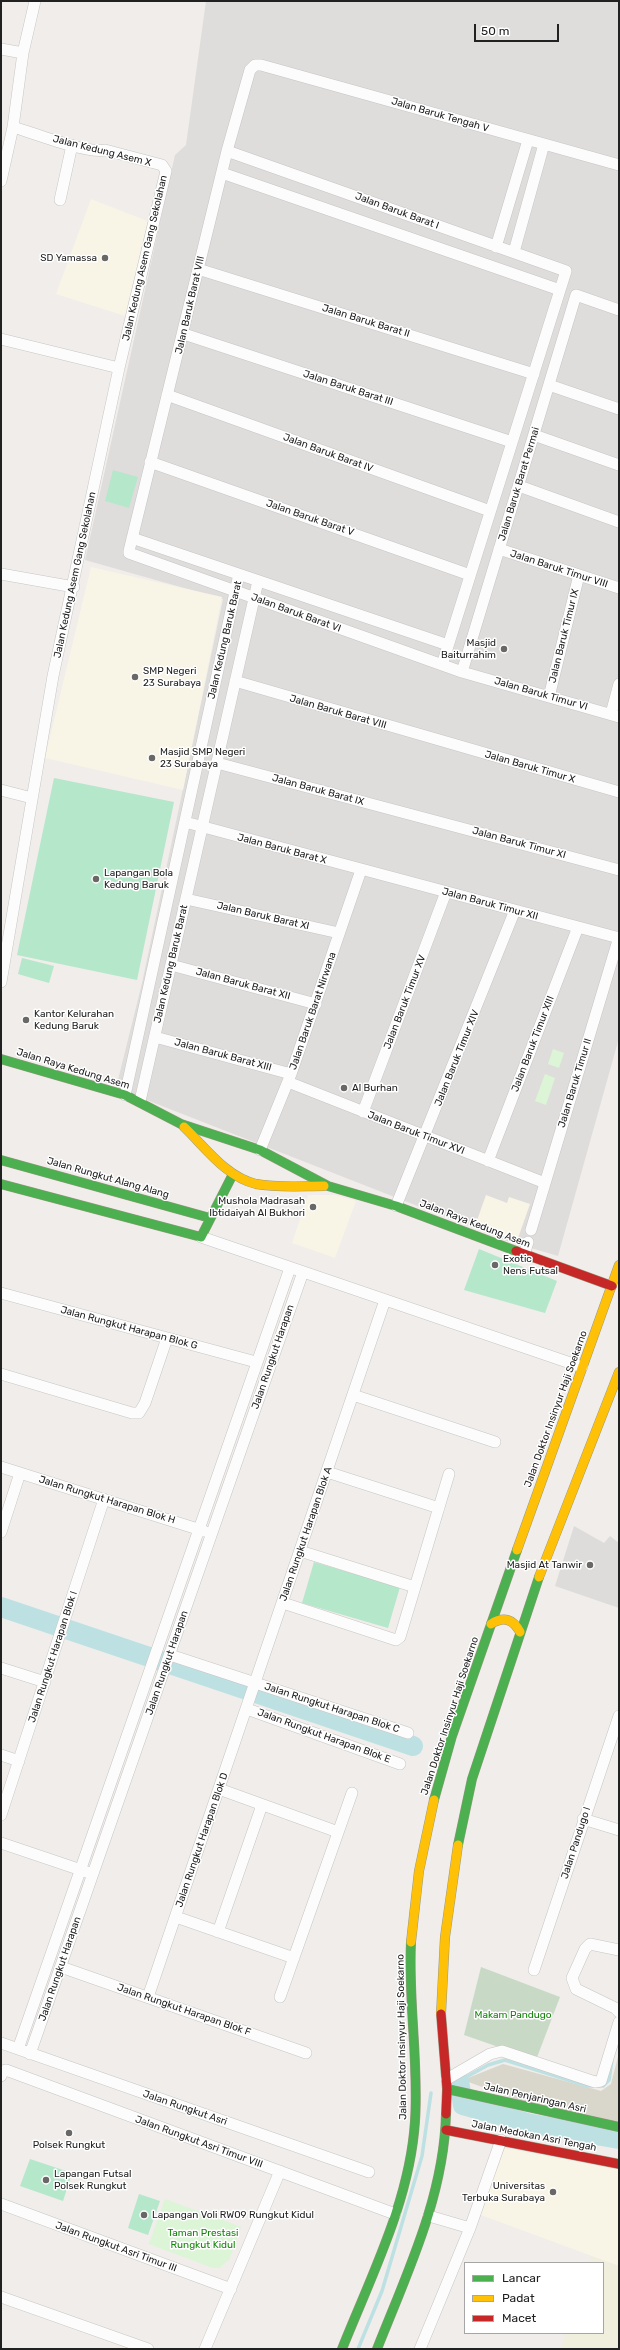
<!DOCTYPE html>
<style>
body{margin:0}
#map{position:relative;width:620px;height:2350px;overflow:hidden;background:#f0edea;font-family:Rubik,sans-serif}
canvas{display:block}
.frame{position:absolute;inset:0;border:2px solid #212121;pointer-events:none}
.legend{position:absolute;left:464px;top:2262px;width:140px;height:72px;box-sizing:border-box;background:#fff;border:1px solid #a6a6a6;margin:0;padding:5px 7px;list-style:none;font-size:12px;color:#212121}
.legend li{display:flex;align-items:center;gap:8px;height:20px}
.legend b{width:20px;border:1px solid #a6a6a6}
.scale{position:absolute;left:474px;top:24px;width:85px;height:18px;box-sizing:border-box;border:2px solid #212121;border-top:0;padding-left:5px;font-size:12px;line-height:14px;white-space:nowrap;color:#212121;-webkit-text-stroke:3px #fff;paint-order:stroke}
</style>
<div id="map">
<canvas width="620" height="2350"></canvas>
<div class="frame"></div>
<ul class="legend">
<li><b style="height:5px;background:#4caf50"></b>Lancar</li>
<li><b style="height:5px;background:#ffc107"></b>Padat</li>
<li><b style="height:5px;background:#c62828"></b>Macet</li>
</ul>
<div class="scale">50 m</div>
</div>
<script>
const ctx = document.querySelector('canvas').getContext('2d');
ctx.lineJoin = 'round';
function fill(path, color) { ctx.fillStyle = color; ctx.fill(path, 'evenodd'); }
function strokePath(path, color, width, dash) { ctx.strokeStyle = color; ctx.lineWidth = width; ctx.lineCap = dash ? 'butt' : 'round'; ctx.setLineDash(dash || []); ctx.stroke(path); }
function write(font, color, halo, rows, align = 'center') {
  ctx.font = font + ' Rubik,sans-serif'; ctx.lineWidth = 3; ctx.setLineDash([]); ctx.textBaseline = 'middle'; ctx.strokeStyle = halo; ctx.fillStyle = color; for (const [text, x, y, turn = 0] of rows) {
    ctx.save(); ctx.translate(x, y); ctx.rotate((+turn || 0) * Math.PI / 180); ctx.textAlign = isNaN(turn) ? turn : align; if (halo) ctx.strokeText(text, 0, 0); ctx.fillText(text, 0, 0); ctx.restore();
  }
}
const residential = new Path2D(`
 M206 1H619V1038L558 1256 507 1241 116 1088 142 983 223 599 85 560 175 155 186 145Z`);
const education = new Path2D(`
 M91 199 150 222 128 317 56 294Z
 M91 567 222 597 183 790 45 758Z
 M308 1195H335L356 1201 335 1258 292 1243Z
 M486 1195 507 1203 509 1197 530 1204 517 1241 475 1226Z
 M505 2148 619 2170V2266L478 2214Z`);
const religious = new Path2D(`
 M574 1526 604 1543 610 1536 619 1543V1608L555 1586Z`);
const construction = new Path2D(`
 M619 2053V2123L532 2105 463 2080 503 2064 601 2091 611 2084Z`);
const farmland = new Path2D(`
 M591 2256 619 2266V2349H561L566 2333H603V2263H589Z`);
const cemetery = new Path2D(`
 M481 1967 560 1997 536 2060 464 2035Z`);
const park = new Path2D(`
 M553 1049 564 1053 559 1068 548 1064Z
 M545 1074 555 1078 546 1105 535 1101Z
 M165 2199 241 2227 229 2260 219 2268H213L149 2244Z`);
const pitch = new Path2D(`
 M113 470 138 477 129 508 105 501Z
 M54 778 174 802 137 980 17 955Z
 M22 958 54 966 49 983 18 974Z
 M479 1249 557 1281 545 1313 464 1290Z
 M314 1562 400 1587 388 1628 302 1603Z
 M30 2159 72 2173 63 2201 20 2186Z
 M139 2194 160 2201 148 2235 128 2228Z`);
const stream = new Path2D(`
 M459 2081 488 2065 505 2060 587 2086H603L609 2080 612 2060
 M358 2349 382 2291 422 2156 431 2093`);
const river = new Path2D(`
 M1 1607 413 1746
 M459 2081 463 2105 527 2123 619 2139`);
const street = new Path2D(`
 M1 49 23 53
 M227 151 566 271 442 665
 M619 165 261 65H255L250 70 227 151 129 551V553L462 672 619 717
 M222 173 560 290
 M1 181 13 127 23 53 35 1
 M60 200 72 145
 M496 247 528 140
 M514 252 544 144
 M198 269 534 374
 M184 334 512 442
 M1 339 119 368
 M549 385 619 409
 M167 395 490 511
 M534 435 619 465
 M150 462 470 575
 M519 486 619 522
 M132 538 448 645
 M499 549 619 588
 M1 574 74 587
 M462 672 576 295 619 310
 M235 681 619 792
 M549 697 579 575
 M611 714 619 684
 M217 763 619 870
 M1 790 32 798
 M185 822 619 938
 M186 899 339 933
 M171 965 316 1004
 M1 982 53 676 119 368 166 171 162 165 105 150C87 154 34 133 13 127
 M155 1037 291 1074
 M288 1082 545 1183
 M125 1095 239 574
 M140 1101 258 581
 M363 1112 446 892
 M260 1150 291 1074 361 870
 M488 1161 578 927
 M396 1206 515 910
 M531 1230 619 937
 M201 1237 582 1367
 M524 1255 528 1242
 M1 1293 256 1362
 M1 1374 132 1413H139L145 1403 167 1338
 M353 1395 495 1442
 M1 1467 204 1531
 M327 1472 439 1508
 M1 1532 20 1473
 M300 1551 415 1587
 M283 1603 396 1640 400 1637 449 1474
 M170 1655 408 1733
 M1 1668 45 1682
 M247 1709 400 1764
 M1 1755 19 1761
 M219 1789 338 1832
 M1 1815 104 1499
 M583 1819 619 1830
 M1 1843 87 1872
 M176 1917 294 1958
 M218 1932 262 1805
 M619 1950 590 1944 585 1949 572 1978 576 1989 615 2008 619 2012
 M61 1967 306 2053
 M534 1970 619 1716
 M148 1997 385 1300
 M280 1997 352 1793
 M1 2043 369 2172
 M18 2049 290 1268
 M30 2054 303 1272
 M1 2076 3 2071 6 2070 395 2214
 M447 2079 490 2054 502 2051 595 2082 601 2081 619 2022
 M1 2204 231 2289
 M429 2216 470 2228
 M1 2297 148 2349
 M205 2349 280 2171
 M420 2349 470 2228 501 2140`);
const fast = new Path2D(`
 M1 1059 125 1095 181 1124 260 1150 328 1186 396 1206 516 1251
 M1 1160 210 1218
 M1 1184 201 1237 233 1174
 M434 1800 452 1736 517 1550
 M458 1845 472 1779 539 1577
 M447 2089 619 2127
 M342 2349C371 2276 410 2201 415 2121 419 2062 408 2002 411 1942
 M377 2349C407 2273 444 2197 446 2114`);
const slow = new Path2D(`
 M184 1127C205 1147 226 1177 256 1184 278 1188 302 1186 324 1186
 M517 1550 619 1265
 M539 1577 619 1372
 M491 1624C504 1616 513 1619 520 1632
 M411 1942 419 1871 434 1800
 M441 2014 445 1937 458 1845`);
const jam = new Path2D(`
 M516 1251 612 1286
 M441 2014 447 2089 446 2114
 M446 2130 619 2164`);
const markers = [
 [105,258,4,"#696867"],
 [504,649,4,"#696867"],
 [135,677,4,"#696867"],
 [152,758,4,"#696867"],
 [96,879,4,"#696867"],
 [26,1020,4,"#696867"],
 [344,1088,4,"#696867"],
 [313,1207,4,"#696867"],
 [495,1265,4,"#696867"],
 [590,1565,4,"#696867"],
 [69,2133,4,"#696867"],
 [46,2180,4,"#696867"],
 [553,2192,4,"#696867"],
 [144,2215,4,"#696867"]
];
const streetNames = [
 ["Jalan Baruk Tengah V",440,115,16],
 ["Jalan Kedung Asem X",102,151,14],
 ["Jalan Baruk Barat I",397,211,20],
 ["Jalan Kedung Asem Gang Sekolahan",145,258,-77],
 ["Jalan Baruk Barat VIII",190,305,-77],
 ["Jalan Baruk Barat II",366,321,17],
 ["Jalan Baruk Barat III",348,388,18],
 ["Jalan Baruk Barat IV",328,453,20],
 ["Jalan Baruk Barat Permai",519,484,-73],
 ["Jalan Baruk Barat V",310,518,19],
 ["Jalan Baruk Timur VIII",559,569,18],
 ["Jalan Kedung Asem Gang Sekolahan",75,575,-78],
 ["Jalan Baruk Barat VI",296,613,20],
 ["Jalan Baruk Timur IX",564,636,-76],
 ["Jalan Kedung Baruk Barat",225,640,-77],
 ["Jalan Baruk Timur VI",541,694,16],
 ["Jalan Baruk Barat VIII",338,712,16],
 ["Jalan Baruk Timur X",530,767,16],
 ["Jalan Baruk Barat IX",318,790,15],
 ["Jalan Baruk Timur XI",519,843,15],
 ["Jalan Baruk Barat X",282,849,15],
 ["Jalan Baruk Timur XII",490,904,15],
 ["Jalan Baruk Barat XI",263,916,13],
 ["Jalan Kedung Baruk Barat",171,964,-77],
 ["Jalan Baruk Barat XII",243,984,15],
 ["Jalan Baruk Timur XV",405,1002,-69],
 ["Jalan Baruk Barat Nirwana",313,1011,-71],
 ["Jalan Baruk Timur XIII",533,1044,-69],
 ["Jalan Baruk Barat XIII",223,1055,15],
 ["Jalan Baruk Timur XIV",457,1058,-68],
 ["Jalan Raya Kedung Asem",73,1069,17],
 ["Jalan Baruk Timur II",575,1083,-73],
 ["Jalan Baruk Timur XVI",416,1133,21],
 ["Jalan Rungkut Alang Alang",108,1178,16],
 ["Jalan Raya Kedung Asem",475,1224,21],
 ["Jalan Rungkut Harapan Blok G",129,1328,15],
 ["Jalan Rungkut Harapan",273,1357,-71],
 ["Jalan Doktor Insinyur Haji Soekarno",556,1409,-70],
 ["Jalan Rungkut Harapan Blok H",107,1500,17],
 ["Jalan Rungkut Harapan Blok A",306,1534,-71],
 ["Jalan Rungkut Harapan Blok I",53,1657,-72],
 ["Jalan Rungkut Harapan",167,1663,-71],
 ["Jalan Rungkut Harapan Blok C",332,1708,18],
 ["Jalan Doktor Insinyur Haji Soekarno",450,1716,-72],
 ["Jalan Rungkut Harapan Blok E",324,1736,20],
 ["Jalan Rungkut Harapan Blok D",202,1840,-71],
 ["Jalan Pandugo I",576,1843,-72],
 ["Jalan Rungkut Harapan",60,1969,-71],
 ["Jalan Rungkut Harapan Blok F",184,2010,19],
 ["Jalan Doktor Insinyur Haji Soekarno",402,2037,-91],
 ["Jalan Penjaringan Asri",535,2098,13],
 ["Jalan Rungkut Asri",185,2108,19],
 ["Jalan Medokan Asri Tengah",534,2136,11],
 ["Jalan Rungkut Asri Timur VIII",199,2142,20],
 ["Jalan Rungkut Asri Timur III",116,2247,20]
];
const poiNames = [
 ["SD Yamassa",97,258,"right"],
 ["Masjid",496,643,"right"],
 ["Baiturrahim",496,655,"right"],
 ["SMP Negeri",143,671],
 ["23 Surabaya",143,683],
 ["Masjid SMP Negeri",160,752],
 ["23 Surabaya",160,764],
 ["Lapangan Bola",104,873],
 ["Kedung Baruk",104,885],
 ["Kantor Kelurahan",34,1014],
 ["Kedung Baruk",34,1026],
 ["Al Burhan",352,1088],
 ["Mushola Madrasah",305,1201,"right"],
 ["Ibtidaiyah Al Bukhori",305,1213,"right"],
 ["Exotic",503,1259],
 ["Nens Futsal",503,1271],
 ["Masjid At Tanwir",582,1565,"right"],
 ["Polsek Rungkut",69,2145,"center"],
 ["Lapangan Futsal",54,2174],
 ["Polsek Rungkut",54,2186],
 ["Universitas",545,2186,"right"],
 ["Terbuka Surabaya",545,2198,"right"],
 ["Lapangan Voli RW09 Rungkut Kidul",152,2215]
];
const parkNames = [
 ["Makam Pandugo",513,2015],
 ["Taman Prestasi",203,2233],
 ["Rungkut Kidul",203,2245]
];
fill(residential, '#dfdddb');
fill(education, '#f8f5e6');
fill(religious, '#dedcdb');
fill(construction, '#d9d6cb');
fill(farmland, '#f0eedd');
fill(cemetery, '#c8dac6');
fill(park, '#dbf5d6');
fill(pitch, '#b5e7ca');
strokePath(stream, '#bde1e3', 3.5);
strokePath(river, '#bde1e3', 20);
strokePath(street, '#c7c5c4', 12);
strokePath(fast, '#9b9981', 10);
strokePath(slow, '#9b9981', 10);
strokePath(jam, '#9b9981', 10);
strokePath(street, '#fdfcfc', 11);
strokePath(fast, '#4caf50', 9);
strokePath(slow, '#ffc107', 9);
strokePath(jam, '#c62828', 9);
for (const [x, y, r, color] of markers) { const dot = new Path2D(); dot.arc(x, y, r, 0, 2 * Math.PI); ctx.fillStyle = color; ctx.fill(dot); strokePath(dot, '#fff', 1.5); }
write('10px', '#212121', '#fff', streetNames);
write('10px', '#212121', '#fff', poiNames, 'left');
write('10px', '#128609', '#fff', parkNames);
</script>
